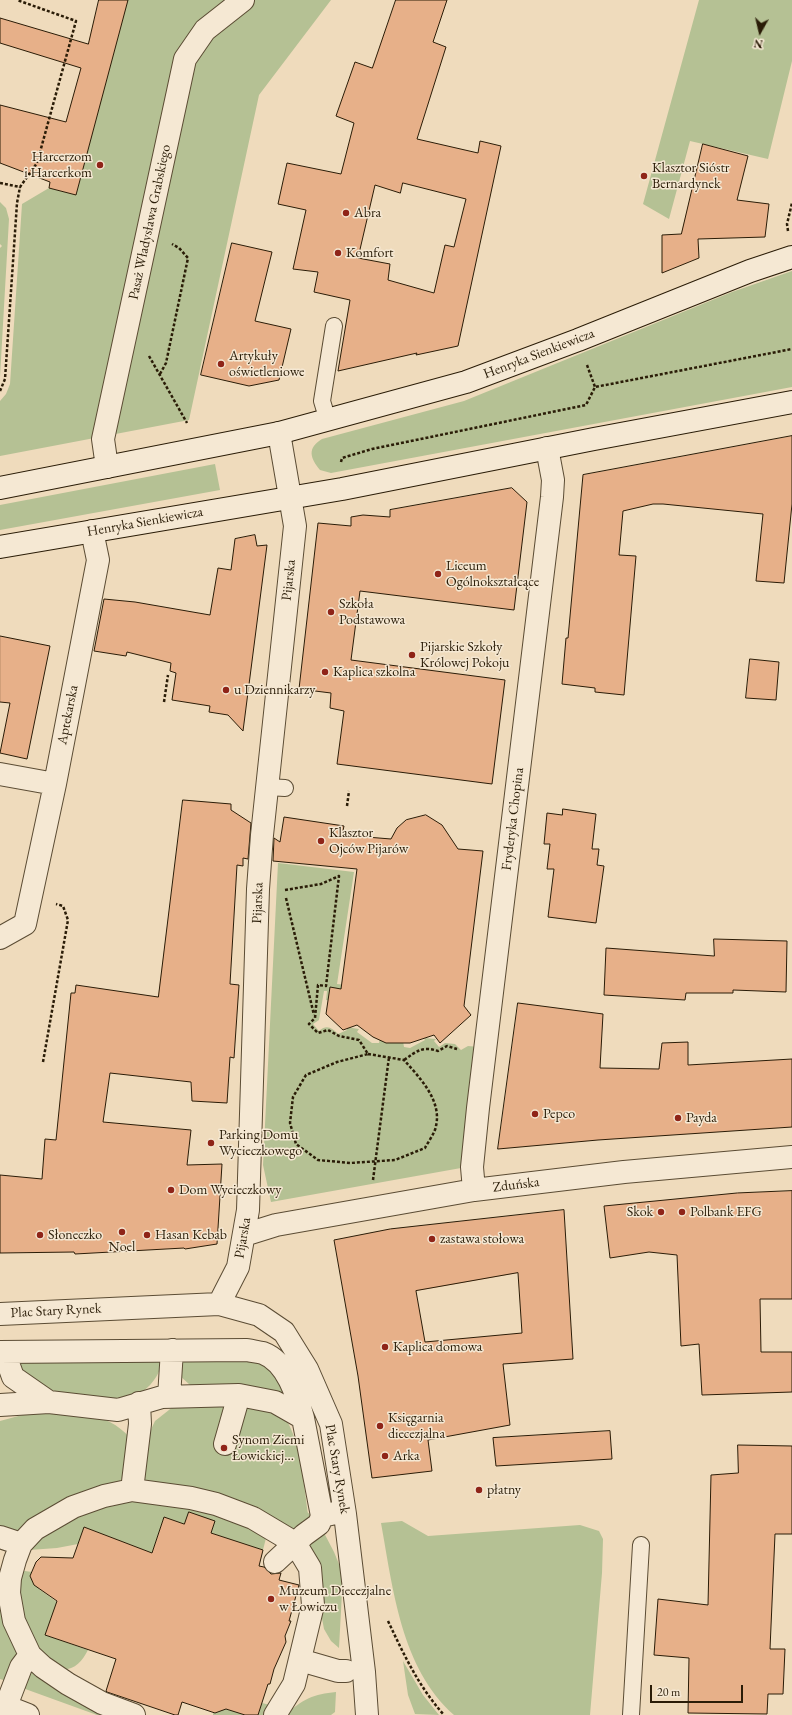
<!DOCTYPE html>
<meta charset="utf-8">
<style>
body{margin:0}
#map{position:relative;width:792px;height:1715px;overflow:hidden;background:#efdbbc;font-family:"EB Garamond",serif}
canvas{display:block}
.north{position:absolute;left:740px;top:12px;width:40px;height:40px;-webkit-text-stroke:3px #f5e8d3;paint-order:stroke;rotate:188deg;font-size:11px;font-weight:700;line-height:16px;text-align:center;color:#2a1c07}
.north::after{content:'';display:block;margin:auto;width:14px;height:18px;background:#2a1c07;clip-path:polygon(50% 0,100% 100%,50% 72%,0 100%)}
.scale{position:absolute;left:650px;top:1685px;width:93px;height:18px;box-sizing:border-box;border:2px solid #2a1c07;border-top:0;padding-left:5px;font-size:12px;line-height:14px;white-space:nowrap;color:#2a1c07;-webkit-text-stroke:3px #f5e8d3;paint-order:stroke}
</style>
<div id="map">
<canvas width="792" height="1715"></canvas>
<div class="north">N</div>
<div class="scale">20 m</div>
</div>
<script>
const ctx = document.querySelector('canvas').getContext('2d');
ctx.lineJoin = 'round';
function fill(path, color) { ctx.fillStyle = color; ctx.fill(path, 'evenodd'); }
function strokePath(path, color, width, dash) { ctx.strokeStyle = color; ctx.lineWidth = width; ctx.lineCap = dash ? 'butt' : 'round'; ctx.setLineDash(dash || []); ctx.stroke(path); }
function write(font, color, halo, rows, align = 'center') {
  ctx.font = font + ' "EB Garamond",serif'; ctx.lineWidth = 3; ctx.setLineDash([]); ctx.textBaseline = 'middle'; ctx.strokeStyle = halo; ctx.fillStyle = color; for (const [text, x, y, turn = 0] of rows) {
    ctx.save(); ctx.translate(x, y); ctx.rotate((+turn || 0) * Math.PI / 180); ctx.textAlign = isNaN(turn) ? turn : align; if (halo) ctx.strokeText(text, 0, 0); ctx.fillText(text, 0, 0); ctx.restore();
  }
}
const green = new Path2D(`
 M128 0H331L259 95 189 420 0 456V401L6 394 10 384 22 204 49 188 76 195Z
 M699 0H792V61L768 159 690 141 669 219 643 204Z
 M0 202 6 208 9 219 0 377V248L2 246 0 244Z
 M792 271V387L331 473 320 470C310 458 307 448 322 439L464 401 732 292Z
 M215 464 220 490 0 530V505Z
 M278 863 354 872 337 984 347 985 345 1003 326 1000 327 991H324L319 1020 313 1024 319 1031C327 1024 332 1028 338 1034L347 1030 346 1027 359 1029 357 1032 372 1043H379L380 1038 403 1041 404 1047 410 1048 425 1040 424 1038 436 1039 434 1041 439 1047 445 1043 455 1044 461 1050 468 1046 479 1047 461 1168 271 1202 263 1165Z
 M165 1355C161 1370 155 1383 141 1393 124 1404 65 1395 45 1388 39 1386 32 1381 27 1377 21 1373 18 1362 14 1356Z
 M178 1355 266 1359 289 1398 190 1385 179 1375Z
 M229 1403 215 1450 230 1454 244 1406C252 1408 273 1410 280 1414 299 1425 305 1492 308 1513L314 1516 294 1533 145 1483 142 1477 147 1438 155 1421 174 1406Z
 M37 1411C70 1413 107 1410 130 1438L124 1474 120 1482 19 1530 12 1531 0 1529V1421Z
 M141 1499 165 1501 243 1521 266 1538 263 1550 211 1533 214 1521 184 1524 164 1517 152 1553 84 1527 78 1544 57 1548 29 1550 30 1542 75 1513Z
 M402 1521 428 1536 580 1525 599 1531 603 1539 602 1573 590 1715H454C401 1668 393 1589 381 1523Z
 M322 1529 334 1552 343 1574 339 1648 331 1641 324 1629 307 1540Z
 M25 1571 32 1572 30 1576 32 1580 41 1584 39 1589 57 1602 45 1635 88 1650C82 1661 76 1669 62 1670L43 1658 18 1615 19 1572Z
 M0 1601 17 1644 18 1657 10 1682 0 1679Z
 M403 1661 423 1695 439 1715 415 1714 408 1695Z
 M31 1670 113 1715H97L17 1686Z
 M336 1692 335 1712 331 1715H286C302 1699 314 1694 336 1692Z
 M262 1703 270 1705 268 1715H258Z
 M226 1709 245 1715H213V1712Z`);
const building = new Path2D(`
 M99 0H128L76 195 49 188 50 182 0 163V105L66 122 81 68 0 43V18L88 44Z
 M396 0H447L433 42 446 47 417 139 478 153 480 141 501 146 458 346 416 355 417 353 338 371 350 300 314 292 318 272 293 269 306 210 278 204 287 163 341 174 354 123 336 116 355 62 372 68ZM403 183 466 199 454 247 445 245 434 293 388 280 390 264 358 258 375 185 400 193Z
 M703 144 748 156 737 200 769 204 765 237 698 239 699 258 662 273V235L681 234Z
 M232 243 272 252 255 321 291 329 279 380 249 386 201 375Z
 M792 436V504L784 583 756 581 763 514 663 504H653L623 511 619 555 636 556 624 695 595 692V688L562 684 566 638H568L583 475Z
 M512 488 527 502 514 610 360 591 351 660 505 680 492 784 337 764 344 711 330 708 331 693 299 689 318 523 351 526V517L363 515 390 517V510Z
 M255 535 257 546 267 545 243 731 228 715 209 712 210 706 172 700 176 673 170 671 171 663 127 652 126 656 94 651 104 599 135 602 210 615 218 568 231 570 235 539Z
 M0 636 50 646 27 759 0 753 10 703 0 702Z
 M750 659 779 662 776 700 746 698Z
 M183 800 231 804V810L251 823 248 859 243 858V866L237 865 230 984 239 985 234 1058 230 1057 227 1103 192 1101 191 1082 110 1073 103 1122 191 1130 187 1165 222 1164 217 1244 185 1249 184 1248 75 1254 74 1252 0 1253V1175L42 1179 45 1139 56 1140 71 993H75L76 985 158 997Z
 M563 809 596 814 592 849H599L597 865 604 866 596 923 548 917 554 869H547L550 844H544L547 813 562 815Z
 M426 815 442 825 458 849 483 851 464 1006 471 1015 440 1043 434 1035 410 1043H386L373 1037 357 1025 343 1030 326 1014 330 987 341 989 357 869 273 861 274 838 280 842 284 817 344 826 342 835 391 839 397 828 406 820Z
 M714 939 787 941 786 992 733 990V993H686L685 1000 604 995 606 948 714 956Z
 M518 1003 603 1014 600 1068 659 1069 662 1043 688 1042V1065L792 1059V1127L598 1140 498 1149Z
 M792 1191V1299H760L761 1352H792V1392L702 1395 699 1344 681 1346 677 1255 649 1252 610 1258 604 1206 737 1193Z
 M564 1210 573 1359 503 1364 510 1425 428 1440 432 1471 372 1478 358 1376 334 1240 390 1229ZM518 1273 522 1333 425 1342 416 1291Z
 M610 1431 612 1459 496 1466 493 1438Z
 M738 1445 792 1446V1534H775L770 1649H785L783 1694H768L767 1714 688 1713 689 1658 654 1655 658 1599 708 1605 711 1475 738 1473Z
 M189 1512 215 1521 211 1533 263 1550 259 1566 264 1567 271 1574 281 1573 279 1580 299 1585 289 1621H291L285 1636 286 1642 274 1669 270 1684H268L258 1715H245L226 1709 215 1713 182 1702 178 1715H175L107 1692 106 1691 116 1659 45 1635 57 1601 34 1585 30 1576 36 1562 41 1557 73 1558 84 1527 152 1553 164 1517 184 1524Z`);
const path = new Path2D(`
 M0 183 20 187 37 163 76 21 17 0
 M788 231 787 224 792 203
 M149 356 187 423
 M587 365 595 387
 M160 374 166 363 188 258 179 248 172 244
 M0 391 5 379 17 203 20 187
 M341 462 342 458 372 449 586 405 595 387 792 349
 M164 702 168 675
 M347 806 349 791
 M285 890 321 884 339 876 326 986 318 985 315 1018 309 1024 318 1033 328 1030 339 1036 359 1040 368 1054
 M286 898 314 1015
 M368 1054 404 1060C419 1077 442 1100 436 1126 435 1133 428 1142 425 1148L395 1160 350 1163 318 1160 296 1144 290 1123 293 1097 306 1075 337 1062Z
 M404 1060C417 1051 422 1046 438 1051L447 1046 457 1049
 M43 1062 68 920 63 906 56 904
 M373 1180 389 1057
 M388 1621C404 1655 419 1687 444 1715`);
const lane = new Path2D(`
 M328 421 322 401 334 326
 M267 787 285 788
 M631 1715 641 1545`);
const street = new Path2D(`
 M107 467 103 439 185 59 205 30 243 0
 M0 774 55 784
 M0 938 25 924 55 784 98 560 92 531
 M474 1190 472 1167 478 1108 552 497 553 480 547 448
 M244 1235 276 1225 474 1190 624 1172 792 1157
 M219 1304 238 1267 248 1210 258 889 262 835 295 526 279 433
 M0 1314 219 1304 259 1315 284 1332 307 1369 331 1424 345 1514 364 1672 367 1715
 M0 1352 247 1350C252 1351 258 1352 263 1353 287 1362 297 1395 303 1418
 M4 1352 13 1377 49 1402
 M169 1397 172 1350
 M0 1405 49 1402 118 1410 162 1397 239 1395 275 1402 303 1418 322 1516
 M225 1444 239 1395
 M132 1490 140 1424 139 1403
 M0 1537 21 1544
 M275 1562 304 1535 319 1524 322 1516 335 1513
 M300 1660 338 1671H346
 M0 1704 28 1715
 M6 1706 21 1667 30 1655
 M134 1715 102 1703 68 1684 43 1667 30 1655 14 1621 9 1593 10 1578 15 1560 21 1544 35 1529 73 1507 104 1496 132 1490 191 1498 216 1504 253 1518 295 1543 310 1568 313 1605 294 1684 275 1715`);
const secondary = new Path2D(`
 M0 488 279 433 466 382 578 340 750 271 792 257
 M0 547 342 489 594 439 792 402`);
const markers = [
 [100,165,4,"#8f2418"],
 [644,176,4,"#8f2418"],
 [346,213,4,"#8f2418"],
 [338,253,4,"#8f2418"],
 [221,364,4,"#8f2418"],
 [438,574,4,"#8f2418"],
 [331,612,4,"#8f2418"],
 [412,655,4,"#8f2418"],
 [325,672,4,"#8f2418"],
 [226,690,4,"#8f2418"],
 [321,841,4,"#8f2418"],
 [535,1114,4,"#8f2418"],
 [678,1118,4,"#8f2418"],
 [211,1143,4,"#8f2418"],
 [171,1190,4,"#8f2418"],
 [661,1212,4,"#8f2418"],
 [682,1212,4,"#8f2418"],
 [122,1232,4,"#8f2418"],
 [40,1235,4,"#8f2418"],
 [147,1235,4,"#8f2418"],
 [432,1239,4,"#8f2418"],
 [385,1347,4,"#8f2418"],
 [380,1426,4,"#8f2418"],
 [224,1448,4,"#8f2418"],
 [385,1456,4,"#8f2418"],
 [479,1490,4,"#8f2418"],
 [271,1599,4,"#8f2418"]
];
const poiNames = [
 ["Harcerzom",92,157,"right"],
 ["i Harcerkom",92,173,"right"],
 ["Klasztor Sióstr",652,168],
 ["Bernardynek",652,184],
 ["Abra",354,213],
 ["Komfort",346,253],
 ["Artykuły",229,356],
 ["oświetleniowe",229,372],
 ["Liceum",446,566],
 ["Ogólnokształcące",446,582],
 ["Szkoła",339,604],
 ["Podstawowa",339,620],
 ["Pijarskie Szkoły",420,647],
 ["Królowej Pokoju",420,663],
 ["Kaplica szkolna",333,672],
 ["u Dziennikarzy",234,690],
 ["Klasztor",329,833],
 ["Ojców Pijarów",329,849],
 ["Pepco",543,1114],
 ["Payda",686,1118],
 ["Parking Domu",219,1135],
 ["Wycieczkowego",219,1151],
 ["Dom Wycieczkowy",179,1190],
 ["Skok",653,1212,"right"],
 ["Polbank EFG",690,1212],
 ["Słoneczko",48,1235],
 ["Hasan Kebab",155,1235],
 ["zastawa stołowa",440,1239],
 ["Noel",122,1247,"center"],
 ["Kaplica domowa",393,1347],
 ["Księgarnia",388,1418],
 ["diecezjalna",388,1434],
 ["Synom Ziemi",232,1440],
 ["Łowickiej...",232,1456],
 ["Arka",393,1456],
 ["płatny",487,1490],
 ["Muzeum Diecezjalne",279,1591],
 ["w Łowiczu",279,1607]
];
const streetNames = [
 ["Pasaż Władysława Grabskiego",150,222,-78],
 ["Henryka Sienkiewicza",539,354,-21],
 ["Henryka Sienkiewicza",145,522,-10],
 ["Pijarska",289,580,-84],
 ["Aptekarska",68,715,-79],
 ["Fryderyka Chopina",513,819,-83],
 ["Pijarska",258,903,-88],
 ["Zduńska",516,1185,-7],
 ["Pijarska",243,1238,-80],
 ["Plac Stary Rynek",56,1311,-3],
 ["Plac Stary Rynek",337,1469,80]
];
fill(green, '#b5c194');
fill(building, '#e7b089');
strokePath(building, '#2a1c07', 1);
strokePath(lane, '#5b4c34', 18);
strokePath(street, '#5b4c34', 24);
strokePath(secondary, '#2a1c07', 24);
strokePath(path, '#2a1c07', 2.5, [3, 2]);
strokePath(lane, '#f5e8d3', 16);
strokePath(street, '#f5e8d3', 22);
strokePath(secondary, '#f5e8d3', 22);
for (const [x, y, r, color] of markers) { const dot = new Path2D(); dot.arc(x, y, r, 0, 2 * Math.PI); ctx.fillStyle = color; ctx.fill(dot); strokePath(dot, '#f5e8d3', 1.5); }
write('14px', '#2a1c07', '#f5e8d3', poiNames, 'left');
write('14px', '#2a1c07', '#f5e8d3', streetNames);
</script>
